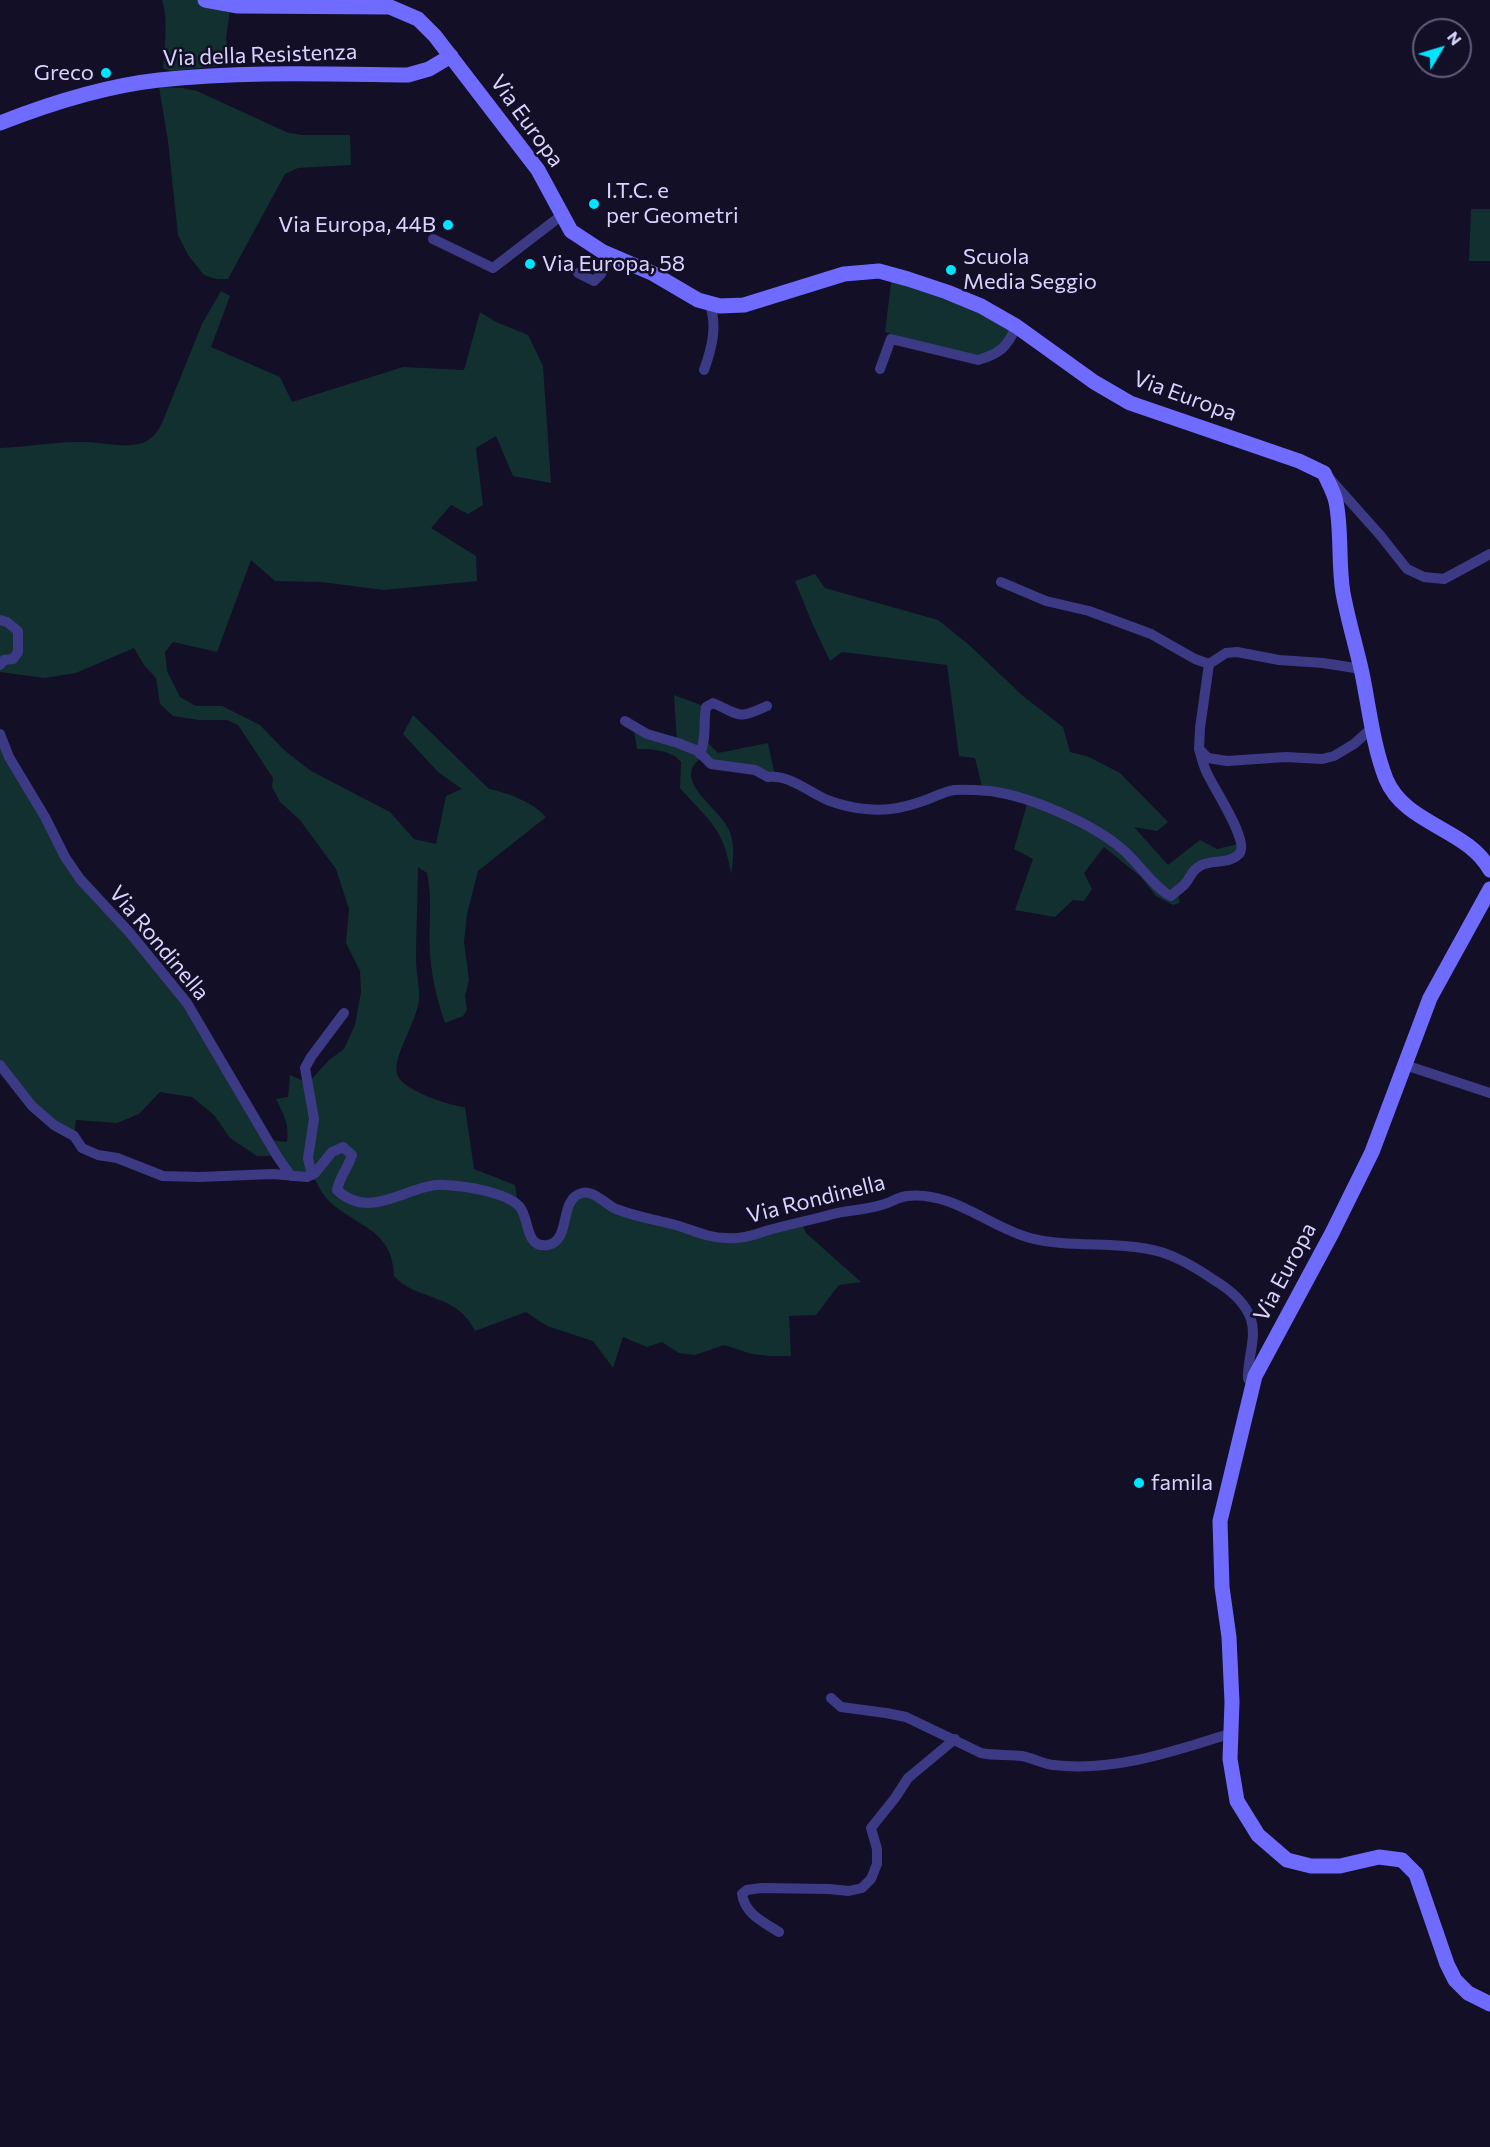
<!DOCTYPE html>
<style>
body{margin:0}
#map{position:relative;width:1490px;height:2147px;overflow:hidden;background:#130f26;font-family:Commissioner,sans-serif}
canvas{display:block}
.north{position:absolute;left:1412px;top:18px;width:60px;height:60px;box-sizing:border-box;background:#130f26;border:2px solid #625e7d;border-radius:50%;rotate:52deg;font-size:16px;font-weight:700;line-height:24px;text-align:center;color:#d9d4ff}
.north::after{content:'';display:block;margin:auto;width:21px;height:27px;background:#00e5ff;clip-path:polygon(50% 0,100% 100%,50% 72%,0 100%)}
</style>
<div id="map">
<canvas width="1490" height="2147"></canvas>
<div class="north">N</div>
</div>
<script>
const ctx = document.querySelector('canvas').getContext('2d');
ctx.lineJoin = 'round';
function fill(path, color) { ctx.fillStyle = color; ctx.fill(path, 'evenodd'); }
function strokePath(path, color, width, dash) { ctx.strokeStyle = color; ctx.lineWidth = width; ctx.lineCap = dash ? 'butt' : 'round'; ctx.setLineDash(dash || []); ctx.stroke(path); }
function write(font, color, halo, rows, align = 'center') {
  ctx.font = font + ' Commissioner,sans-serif'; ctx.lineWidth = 5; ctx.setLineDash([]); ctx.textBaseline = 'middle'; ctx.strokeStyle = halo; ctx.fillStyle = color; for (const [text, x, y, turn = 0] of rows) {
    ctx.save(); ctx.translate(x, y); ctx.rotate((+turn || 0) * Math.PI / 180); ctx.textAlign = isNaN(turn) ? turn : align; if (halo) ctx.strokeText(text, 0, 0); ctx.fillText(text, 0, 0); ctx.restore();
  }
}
const green = new Path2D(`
 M162 0H197L230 10 226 38 230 65 170 71 163 68C165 50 168 16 162 0Z
 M159 87 182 88 197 91 286 132 301 135H350L351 165 298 168 285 174 228 279H216L204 275 188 255 178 235 168 141Z
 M1471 209H1490V261H1469Z
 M892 275 1016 326 1011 340 978 360 885 332Z
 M221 291 230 296 211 347 280 377 292 402 403 367 464 370 480 312 496 322 528 335 543 366 551 483 513 476 496 436 476 448 483 505 468 514 451 505 431 528 476 556 477 581 384 590 321 582 275 581 251 560 217 652 173 642 165 652 167 671 180 697 196 706H222L260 725 284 750 311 771 390 812 414 839 436 844 446 796 462 789 438 772 403 734 413 715 489 789C508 793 533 802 546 817L478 871 467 914 464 942 469 980 465 996 467 1010 463 1016 445 1023C437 1001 432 978 430 954 428 927 433 900 427 873L418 867C418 897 416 928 416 959 416 972 420 987 419 1000 417 1021 392 1058 397 1074 401 1090 450 1106 465 1107L474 1169 515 1185 518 1204 539 1244 555 1242 578 1194 597 1197 711 1237 802 1223 806 1233 861 1282 839 1285 816 1315 789 1316 791 1356H769L752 1354 724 1345 695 1355 679 1353 662 1342 647 1347 623 1337 613 1368 593 1341 547 1326 526 1312 475 1331C456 1292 418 1302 394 1276 393 1230 359 1228 330 1202 323 1196 318 1184 312 1175L291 1176 277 1156H257L230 1138 214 1115 192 1097 160 1092 139 1114 117 1123 76 1120 74 1136 54 1125 0 1065V735L65 857 187 1003 268 1140 287 1142C290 1126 283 1113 276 1099L288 1097 290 1075 308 1083 329 1060 344 1049 355 1025 361 992 360 971 346 943 349 909 336 869 300 820 280 802 272 787 273 778 238 725 227 720H199L173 716 160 704 156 678 144 665 134 648 76 673 45 678 0 672V448C26 447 52 442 79 442 98 441 120 448 139 444 151 441 157 433 162 423L202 324Z
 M815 574 825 588 938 620 968 644 1023 696 1063 727 1070 752 1089 757 1120 773 1168 822 1157 831 1134 827 1168 865 1200 840 1217 849 1242 843V851L1215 859 1177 890 1180 903 1173 905 1156 896 1141 877 1104 847 1084 873 1092 889 1084 901 1073 900 1055 917 1015 910 1033 859 1014 849 1028 801 983 791 975 758 959 756 947 665 842 652 830 661 813 625 795 581Z
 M674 695 706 707 705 740 718 753 768 743 775 776 703 757C669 778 717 806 728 828 735 842 734 859 731 874 724 828 709 821 680 788L681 762C672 750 651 749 637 749L633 725 677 742Z`);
const street = new Path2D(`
 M433 239 493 268 562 215
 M578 273 594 281 601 274 610 255
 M880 369 891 339 978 360C999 354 1008 347 1016 326
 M704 370C712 348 718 324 709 303
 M1331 480 1380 535 1407 569 1424 577 1444 579 1490 554
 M1001 582 1046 601 1089 611 1151 634 1195 659 1209 664
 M0 620 7 622 18 631V652L13 659 4 660 0 665
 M1361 669 1323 663 1279 660 1237 652 1226 653 1209 664 1200 728 1199 749 1208 758 1227 761 1286 757 1322 759 1334 756 1354 744 1373 727
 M625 721 647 734 678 743 698 751 711 764 755 770 768 777C790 774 811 794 830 801 841 805 854 808 866 809 883 811 903 808 920 802 931 799 942 792 954 790 966 789 978 790 990 791 1029 796 1092 823 1122 849 1136 860 1157 891 1171 896 1175 892 1181 888 1185 884 1190 878 1192 870 1200 866 1211 859 1229 865 1239 854 1251 842 1212 786 1206 771 1203 764 1201 756 1199 749
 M0 734 9 757 45 817 65 857 80 879 130 933 187 1003 277 1156 291 1176
 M700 754C707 737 703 724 706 707L713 703C741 715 737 720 767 706
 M0 1065 32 1106 54 1125 74 1136 82 1148 98 1155 117 1158 163 1176 199 1177 273 1174 307 1177 315 1173 332 1152 343 1147 352 1155C348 1168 340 1176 337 1190 372 1223 409 1182 446 1185 465 1186 505 1192 519 1206 530 1217 524 1249 548 1245 572 1240 558 1199 582 1193 594 1190 605 1204 616 1209 636 1217 658 1220 679 1226 695 1231 709 1238 726 1238 744 1239 753 1235 769 1230 790 1224 812 1220 833 1214 849 1210 866 1210 881 1205 890 1203 898 1197 907 1196 953 1191 989 1227 1030 1238 1072 1249 1118 1240 1161 1252 1180 1258 1198 1269 1214 1280 1229 1289 1245 1302 1251 1319 1257 1339 1247 1359 1248 1379L1253 1383
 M1405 1065 1490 1093
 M312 1175 308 1158 314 1119 305 1068 311 1057 344 1013
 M831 1698 841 1707 886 1713 906 1717 981 1753C995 1756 1008 1754 1022 1756 1033 1758 1043 1764 1053 1765 1114 1772 1172 1752 1229 1734
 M779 1932C763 1922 745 1914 742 1894L747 1890 761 1888 829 1889 849 1891 862 1888 871 1879 877 1864V1849L871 1828 895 1798 908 1778 955 1739`);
const secondary = new Path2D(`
 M205 0 238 6 390 7 418 19 435 36 538 170 571 231 603 252 652 273 698 300 720 306 744 305 844 274 879 271 908 279 947 292 981 306 1016 326 1094 382 1130 403 1299 461 1324 473C1328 482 1334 492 1336 502 1342 532 1338 563 1343 593 1348 620 1356 646 1362 673 1369 707 1373 746 1386 779 1405 825 1467 828 1490 870
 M0 123C51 103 105 86 159 80 242 71 325 74 408 75L429 69 451 56
 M1490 889 1430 998 1372 1152 1332 1233 1255 1376 1220 1521 1222 1587 1229 1637 1232 1702 1230 1759 1237 1801 1258 1835 1287 1860 1311 1866H1340L1379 1857 1402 1860 1416 1874 1447 1964 1455 1980 1468 1993 1490 2004`);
const markers = [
 [106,73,6,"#00e5ff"],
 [594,204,6,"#00e5ff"],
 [448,225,6,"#00e5ff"],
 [530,264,6,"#00e5ff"],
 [951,270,6,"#00e5ff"],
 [1139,1483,6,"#00e5ff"]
];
const streetNames = [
 ["Via della Resistenza",260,55,-2],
 ["Via Europa",527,121,54],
 ["Via Europa",1185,396,20],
 ["Via Rondinella",159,943,50],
 ["Via Rondinella",816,1199,-14],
 ["Via Europa",1285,1272,-62]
];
const poiNames = [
 ["Greco",94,73,"right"],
 ["I.T.C. e",606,191],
 ["per Geometri",606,216],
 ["Via Europa, 44B",436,225,"right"],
 ["Scuola",963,257],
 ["Media Seggio",963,282],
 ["Via Europa, 58",542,264],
 ["famila",1151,1483]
];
fill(green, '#12302f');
strokePath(street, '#3d3a85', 10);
strokePath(secondary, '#6f6bff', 15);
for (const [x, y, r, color] of markers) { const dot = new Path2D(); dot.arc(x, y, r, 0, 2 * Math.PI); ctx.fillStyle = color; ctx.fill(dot); strokePath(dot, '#130f26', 2); }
write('22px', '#d9d4ff', '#130f26', streetNames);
write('22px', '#d9d4ff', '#130f26', poiNames, 'left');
</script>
